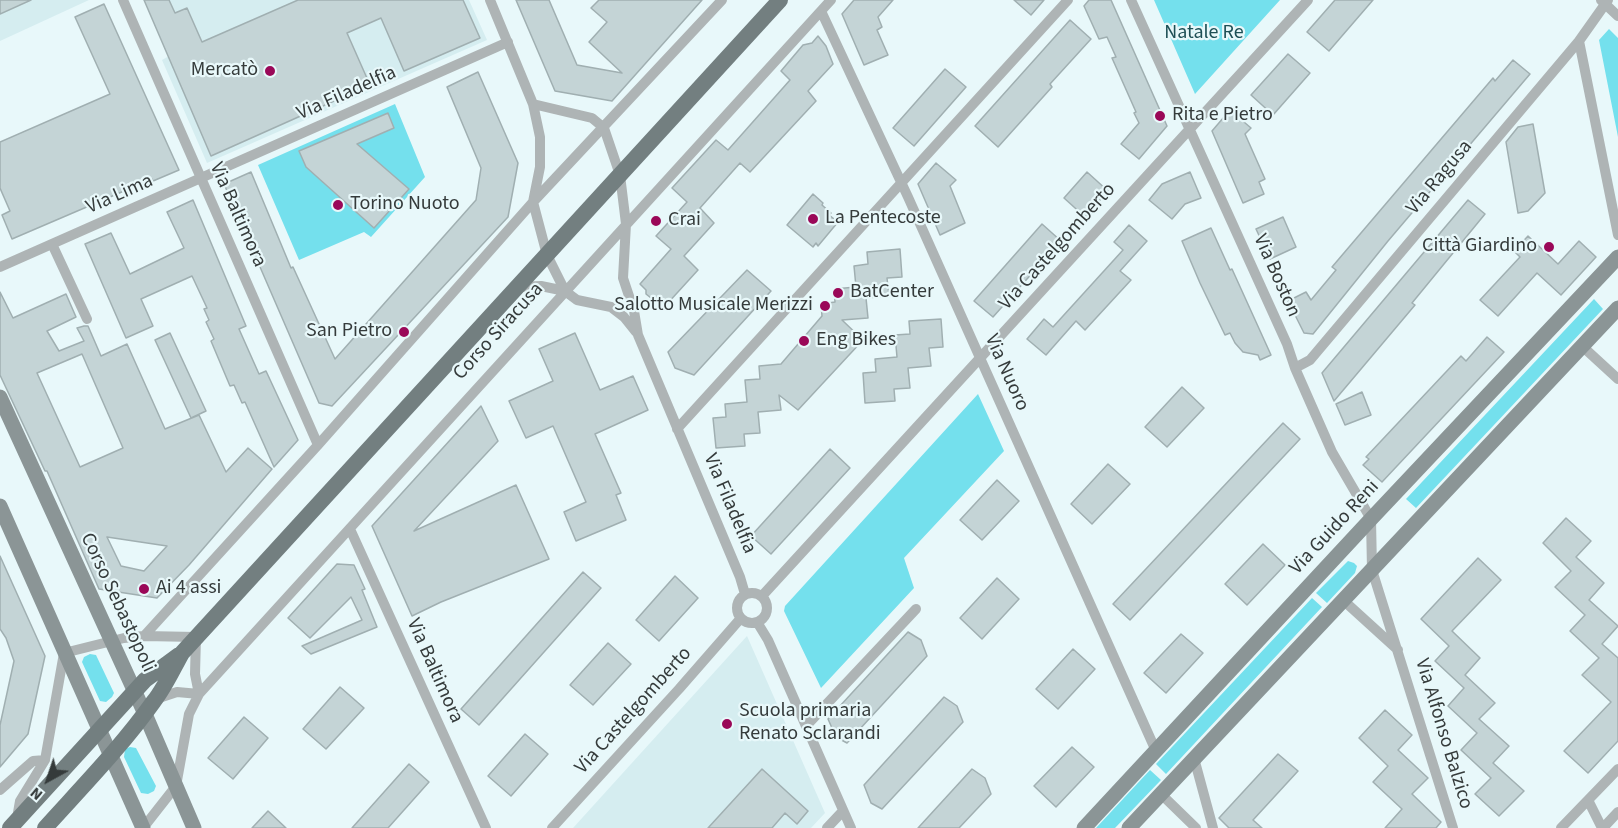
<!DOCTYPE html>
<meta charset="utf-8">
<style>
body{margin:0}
#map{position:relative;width:1618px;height:828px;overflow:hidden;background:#e8f8fa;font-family:"Source Sans 3",sans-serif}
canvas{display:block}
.north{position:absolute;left:18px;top:750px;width:60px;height:60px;-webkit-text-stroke:4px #e8f8fa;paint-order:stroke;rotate:220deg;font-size:16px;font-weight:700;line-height:24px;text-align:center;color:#353b3b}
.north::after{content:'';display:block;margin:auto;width:21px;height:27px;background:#353b3b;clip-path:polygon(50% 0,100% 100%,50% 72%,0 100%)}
</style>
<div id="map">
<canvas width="1618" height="828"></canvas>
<div class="north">N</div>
</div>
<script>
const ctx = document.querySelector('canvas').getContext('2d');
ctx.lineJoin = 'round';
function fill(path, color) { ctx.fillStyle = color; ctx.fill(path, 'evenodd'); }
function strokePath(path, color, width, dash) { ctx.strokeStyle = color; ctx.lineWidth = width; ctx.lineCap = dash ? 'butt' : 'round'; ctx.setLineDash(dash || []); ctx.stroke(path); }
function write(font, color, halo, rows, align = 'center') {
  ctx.font = font + ' "Source Sans 3",sans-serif'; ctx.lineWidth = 4.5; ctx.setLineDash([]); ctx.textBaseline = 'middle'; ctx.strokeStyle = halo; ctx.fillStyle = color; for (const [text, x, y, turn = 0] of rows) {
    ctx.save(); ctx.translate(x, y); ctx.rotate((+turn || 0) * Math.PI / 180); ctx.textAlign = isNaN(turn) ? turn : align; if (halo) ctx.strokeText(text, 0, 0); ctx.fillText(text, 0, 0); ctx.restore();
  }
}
const built = new Path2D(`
 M0 0H89L0 41Z
 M144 0H469L487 40 207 163 162 60 169 56Z
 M747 636 825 813 811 828H573Z`);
const green = new Path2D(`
 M1154 0H1280L1195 94Z
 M1609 29 1618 38V137L1599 40Z
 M395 104 425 177 371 237 364 232 299 260 258 165Z
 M1594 299 1603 309 1416 508 1406 499Z
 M978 394 1004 451 904 558 914 588 821 688 784 611 785 606Z
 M1348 561 1354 563 1357 566 1355 573 1327 603 1316 593Z
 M1312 598 1322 607 1166 774 1156 764Z
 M90 654 96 655 114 693 112 697 106 702 100 701 82 662 84 657Z
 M130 747 136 748 156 786 154 791 148 794 141 793 124 757 125 749Z
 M1150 770 1161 780 1115 828H1096Z`);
const building = new Path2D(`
 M0 0H31L0 14Z
 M144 0H169L175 13 187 8 202 42 298 0H463L480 38 404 71 381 18 347 33 370 85 211 156Z
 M516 0H549L577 65 622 73 589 42 607 22 591 8 599 0H702L612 101 555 91Z
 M854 0H893L878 17 882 27 877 30 888 55 864 65 842 14Z
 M1014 0H1044L1031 15Z
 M1089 0H1111L1167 126 1139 159 1121 144 1139 123 1134 113 1136 112 1112 58 1116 57 1107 37 1099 39 1084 6Z
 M1335 0H1373L1329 51 1307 32Z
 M104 4 179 170 153 181 152 179 12 239 2 215 10 211 0 188V142L110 94 75 17Z
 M1070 20 1091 39 1050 84 1052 87 998 147 975 126Z
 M818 36 826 46 833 64 808 91 816 101 750 172 740 163 700 208 714 223 684 256 698 270 667 304 651 298 646 294V290L640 284 671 249 656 236 687 202 672 188 716 140 728 150 790 80 781 71 803 45 812 43Z
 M1288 54 1310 73 1273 115 1251 95Z
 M1513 60 1530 74 1388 241 1313 334 1304 333 1288 301 1306 292 1311 300 1336 270 1332 267 1493 78 1495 81Z
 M945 69 966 87 914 146 893 128Z
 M478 72 518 163 508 217 332 406 319 403 224 184 251 172 291 268 293 267 335 359 476 200 481 168 447 87Z
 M1230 110 1251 128 1245 134 1265 179 1259 182 1264 194 1243 203 1212 131Z
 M388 113 394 128 357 144 409 189 374 228 306 167 299 151Z
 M1533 124 1545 193 1528 211 1518 213 1506 142 1518 127Z
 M936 163 956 180 950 186 965 223 940 235 918 184Z
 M1087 172 1108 191 1085 217 1064 198Z
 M1190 172 1201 198 1185 204 1172 219 1149 200 1162 184Z
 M813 194 823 203 822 205 831 213 829 215 838 222 818 246 816 243 813 247 787 225Z
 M193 200 246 326 239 329 259 374 266 371 298 440 274 467 245 402 242 403 234 385 230 386 211 341 214 339 206 322 209 320 204 309 207 308 192 276 141 299 153 326 126 338 85 244 111 233 130 274 184 248 167 212Z
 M1468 200 1485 214 1412 303 1415 305 1334 401 1322 373Z
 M1283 217 1296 247 1270 259 1256 229Z
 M1042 224 1061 241 993 317 974 301Z
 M1129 225 1147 241 1120 271 1131 280 1085 330 1076 321 1046 355 1027 339 1044 319 1053 327 1123 250 1114 242Z
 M1211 228 1230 270 1232 269 1271 355 1260 360 1258 355 1243 352 1235 343 1230 333 1225 335 1200 283 1182 241Z
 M1528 236 1558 264 1579 241 1596 257 1561 295 1537 273 1498 316 1480 300 1520 257 1514 251Z
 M900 249 902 277 887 278 889 296 866 298 868 318 842 320 863 340 798 410 779 395 781 410 758 412 760 433 744 434 745 446 716 448 713 418 726 417 725 404 747 402 745 380 760 379 759 366 781 364 822 316 821 304 835 302 834 289 856 287 854 266 868 264 867 252Z
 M747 270 771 291 694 375 675 368 668 352Z
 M0 292 13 318 66 294 76 317 47 331 59 351 84 341 77 328 84 326H88L101 356 127 344 165 429 199 415 226 472 248 448 272 469 189 565 157 598 99 589 47 471H45L0 375ZM82 354 123 448 80 467 37 373ZM107 537 167 546 144 571 121 566Z
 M941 319 943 347 929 348 931 366 908 368 910 388 894 389 895 401 865 403 863 373 876 372 875 359 897 357 895 335 910 334 909 321Z
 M170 333 206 411 191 418 155 340Z
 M575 333 600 390 633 376 648 410 595 434 621 493 616 495 626 520 576 541 564 512 586 502 553 426 526 438 509 401 553 381 539 349Z
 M1487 337 1504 352 1382 482 1363 465 1369 459 1366 457 1461 356 1466 361Z
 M1182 387 1204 408 1167 447 1145 427Z
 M1362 392 1371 415 1345 425 1336 404Z
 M481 406 498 441 414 531 516 485 549 559 441 602 412 616 372 526Z
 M1283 423 1300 439 1130 620 1113 604Z
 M830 449 850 468 771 554 751 536Z
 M1108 464 1130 484 1092 524 1071 504Z
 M997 480 1019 501 982 540 960 520Z
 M1566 518 1591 541 1576 557 1604 583 1589 600 1618 626 1602 644 1618 658V741L1588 773 1564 751 1611 702 1582 675 1599 658 1570 631 1585 615 1555 587 1571 571 1543 543Z
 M1263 544 1285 565 1247 605 1225 584Z
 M0 556 45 656 28 734 0 767V725L14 661 6 638 0 629Z
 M1478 558 1501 580 1452 631 1480 658 1465 675 1495 703 1479 719 1509 746 1493 763 1524 791 1499 816 1475 794 1491 778 1461 750 1477 733 1448 706 1464 688 1435 661 1449 646 1421 619Z
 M337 564 354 565 365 589 362 590 377 627 311 654 302 646 362 620 351 597 310 638 288 618Z
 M583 572 601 588 479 725 461 709Z
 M675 576 698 598 659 641 636 620Z
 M997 578 1019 599 982 639 960 618Z
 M908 632 921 640 927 656 847 743 836 737 828 719Z
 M1181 634 1203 653 1166 693 1144 673Z
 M608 643 631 664 593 705 570 685Z
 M1073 649 1095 669 1058 709 1036 689Z
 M340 687 364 708 326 749 303 729Z
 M944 697 957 706 963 722 882 809 871 803 864 785Z
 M1385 710 1412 735 1398 750 1428 778 1412 794 1441 822 1436 828H1385L1402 809 1373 782 1388 766 1359 738Z
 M244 717 268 738 233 779 208 758Z
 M525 734 548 754 511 796 488 776Z
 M1072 747 1094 767 1056 807 1034 786Z
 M1278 754 1298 771 1253 820 1262 828H1229L1219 818Z
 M409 764 429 782 388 828H352Z
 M762 769 808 811 797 824 785 813 772 828H708Z
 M972 769 985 778 991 794 959 828H918Z
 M268 811 286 828H252Z`);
const minor = new Path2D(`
 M123 0 318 445
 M490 0 533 104 540 137V167L533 202 547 255 565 291 577 300 611 307 624 317 636 332
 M1131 0 1287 344 1295 368 1332 452 1371 519 1372 570 1453 828
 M1601 0 1618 16
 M821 11 908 197 1156 751
 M1579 41 1618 235
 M533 104 592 118 604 128 620 175 626 224 623 278 634 311 638 335 740 577 745 594
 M52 244 87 319
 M0 267 508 42
 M518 287 541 286 565 291
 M1582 346 1618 379
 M1295 368 1310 360 1579 41 1608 0
 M677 429 1068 0
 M350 529 486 828
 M737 608a15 15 0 1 1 30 0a15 15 0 1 1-30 0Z
 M762 596 1308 0
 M1343 600 1398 650
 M757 622 768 640 851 828
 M144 636 318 445 533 202 722 0
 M156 699 177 692 199 694
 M806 726 916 609
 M1194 758 1213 828
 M0 790 33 761 45 760
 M1161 794 1196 828
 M1588 800 1602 828
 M17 818 20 801 45 760 64 653 124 638 144 636 196 637 195 674 199 694
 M143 828 176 786 189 714 199 694 831 0
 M552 828 679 689 741 618
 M827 828 843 811
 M1561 828 1618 769
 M1603 828 1618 812`);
const secondary = new Path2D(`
 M0 397 145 714 194 828
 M0 506 143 828
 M1084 828 1371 519 1618 257
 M1129 828 1618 308`);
const primary = new Path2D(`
 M10 828 145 680 179 655
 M45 828C82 787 122 746 154 701 165 687 173 669 182 653L780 0`);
const markers = [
 [270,71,6,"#9a0858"],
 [1160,116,6,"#9a0858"],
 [338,205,6,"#9a0858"],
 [813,219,6,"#9a0858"],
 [656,221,6,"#9a0858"],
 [1549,247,6,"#9a0858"],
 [838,293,6,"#9a0858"],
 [825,306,6,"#9a0858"],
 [404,332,6,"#9a0858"],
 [804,341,6,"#9a0858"],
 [144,589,6,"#9a0858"],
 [727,724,6,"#9a0858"]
];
const parkNames = [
 ["Natale Re",1204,34]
];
const poiNames = [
 ["Mercatò",258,71,"right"],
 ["Rita e Pietro",1172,116],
 ["Torino Nuoto",350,205],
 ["La Pentecoste",825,219],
 ["Crai",668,221],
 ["Città Giardino",1537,247,"right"],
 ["BatCenter",850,293],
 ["Salotto Musicale Merizzi",813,306,"right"],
 ["San Pietro",392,332,"right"],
 ["Eng Bikes",816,341],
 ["Ai 4 assi",156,589],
 ["Scuola primaria",739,712],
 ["Renato Sclarandi",739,735]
];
const streetNames = [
 ["Via Filadelfia",347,94,-24],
 ["Via Ragusa",1440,178,-50],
 ["Via Lima",120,195,-24],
 ["Via Baltimora",237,215,66],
 ["Via Castelgomberto",1058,247,-48],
 ["Via Boston",1276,276,66],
 ["Corso Siracusa",499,332,-48],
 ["Via Nuoro",1006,373,66],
 ["Via Filadelfia",729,504,67],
 ["Via Guido Reni",1335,528,-47],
 ["Corso Sebastopoli",117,603,65],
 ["Via Baltimora",434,671,66],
 ["Via Castelgomberto",634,711,-48],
 ["Via Alfonso Balzico",1443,734,73]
];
fill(built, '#d5edf0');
fill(green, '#74e0ed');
fill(building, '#c4d4d6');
strokePath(building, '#a0afb1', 1.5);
strokePath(minor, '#aeb4b5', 10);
strokePath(secondary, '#8b9596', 15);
strokePath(primary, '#737f80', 16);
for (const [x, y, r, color] of markers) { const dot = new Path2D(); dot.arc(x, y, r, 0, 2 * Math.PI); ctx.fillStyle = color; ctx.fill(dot); strokePath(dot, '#e8f8fa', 2); }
write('20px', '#1d4f55', '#e8f8fa', parkNames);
write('20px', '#353b3b', '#e8f8fa', poiNames, 'left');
write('20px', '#353b3b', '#e8f8fa', streetNames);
</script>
